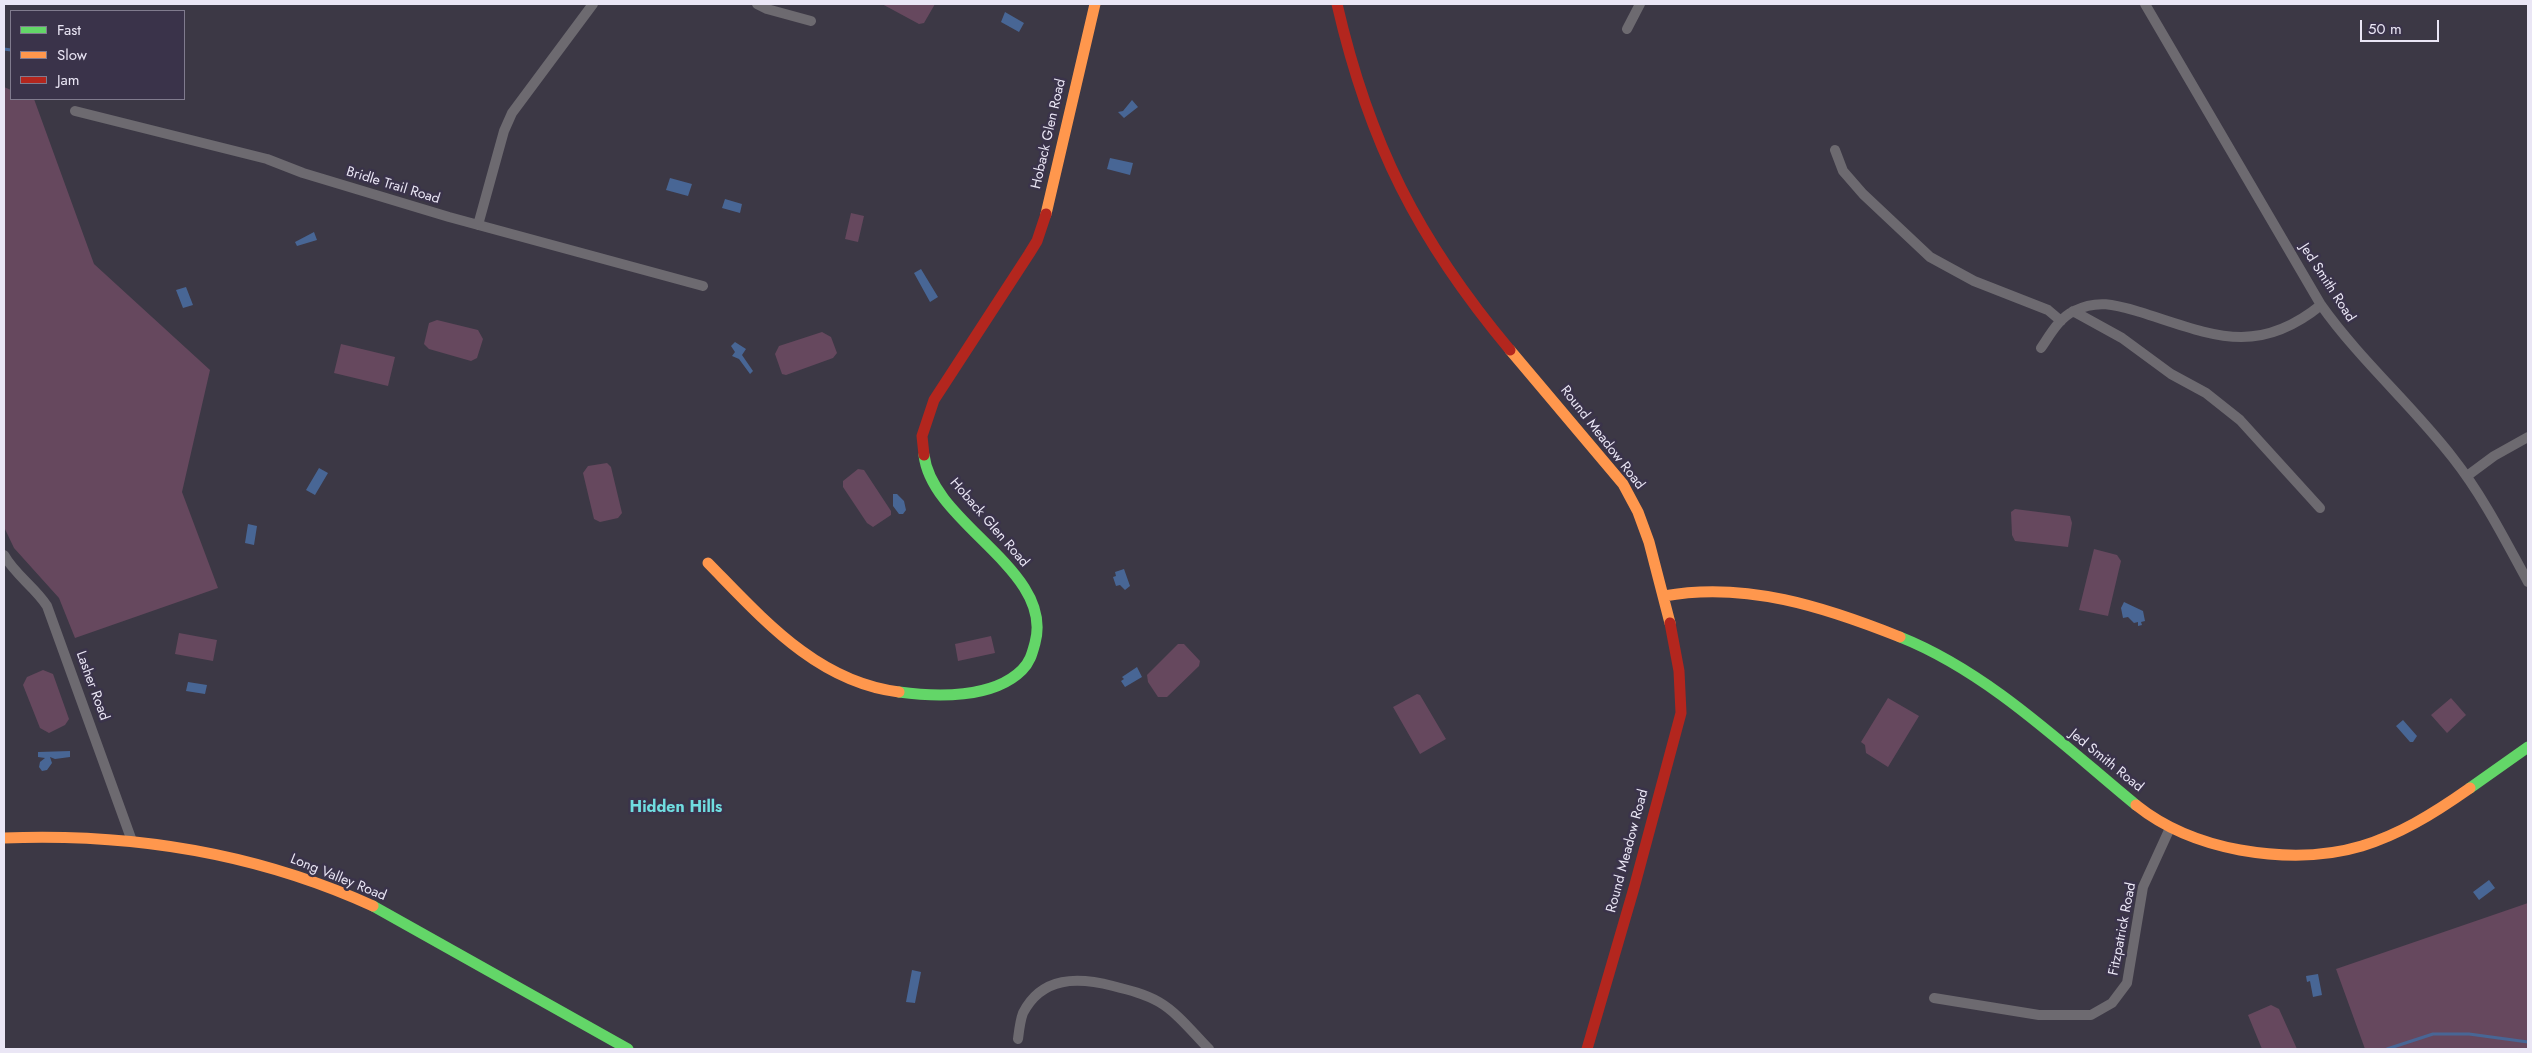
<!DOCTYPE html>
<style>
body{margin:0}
#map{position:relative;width:2532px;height:1053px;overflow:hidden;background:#3c3845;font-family:Jost,sans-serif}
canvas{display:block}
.frame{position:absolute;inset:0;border:5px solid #eae6f5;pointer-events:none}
.legend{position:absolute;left:10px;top:10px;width:175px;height:90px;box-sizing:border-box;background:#3a334a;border:1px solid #807b8e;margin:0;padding:6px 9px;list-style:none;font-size:15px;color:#eae6f5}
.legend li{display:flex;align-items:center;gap:10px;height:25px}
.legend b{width:25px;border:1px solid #807b8e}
.scale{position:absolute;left:2360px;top:20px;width:79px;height:22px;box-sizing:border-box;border:2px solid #eae6f5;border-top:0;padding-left:6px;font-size:15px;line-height:18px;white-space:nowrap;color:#eae6f5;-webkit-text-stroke:4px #3a334a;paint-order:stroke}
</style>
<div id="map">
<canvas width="2532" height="1053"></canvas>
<div class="frame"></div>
<ul class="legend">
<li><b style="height:6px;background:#63d668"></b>Fast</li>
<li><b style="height:6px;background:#ff974d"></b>Slow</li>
<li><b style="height:6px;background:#b3261e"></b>Jam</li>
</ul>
<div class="scale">50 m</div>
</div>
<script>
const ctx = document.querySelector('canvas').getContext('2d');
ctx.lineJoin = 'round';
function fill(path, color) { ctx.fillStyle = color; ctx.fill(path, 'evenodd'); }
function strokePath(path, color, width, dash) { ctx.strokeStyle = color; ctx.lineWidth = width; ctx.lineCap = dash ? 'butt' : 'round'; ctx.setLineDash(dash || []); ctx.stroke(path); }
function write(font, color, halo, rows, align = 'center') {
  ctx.font = font + ' Jost,sans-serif'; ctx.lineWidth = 5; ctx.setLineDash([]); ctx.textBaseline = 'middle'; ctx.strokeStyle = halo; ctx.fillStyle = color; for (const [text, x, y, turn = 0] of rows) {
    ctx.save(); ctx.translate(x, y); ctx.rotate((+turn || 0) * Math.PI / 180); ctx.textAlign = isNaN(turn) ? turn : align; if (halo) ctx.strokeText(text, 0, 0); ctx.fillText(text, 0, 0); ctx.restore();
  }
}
const green = new Path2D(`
 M882 4H935L924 23 919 24Z
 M4 87 11 90V99H34L94 264 210 370 182 492 218 588 75 638 59 598 14 548 4 527Z
 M851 213 864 216 858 242 845 239Z
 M437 320 478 330 483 339 477 358 471 361 429 349 424 344 429 323Z
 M822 332 831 337 837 353 833 358 786 375 782 374 775 354 779 346Z
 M341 344 395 357 388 386 334 373Z
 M607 463 611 467 622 513 618 518 600 522 594 519 583 473 588 466Z
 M858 469 864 470 891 511V515L873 527 867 523 843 487V481Z
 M2015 509 2070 516 2072 523 2068 547 2015 541 2012 535 2011 512Z
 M2094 549 2117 555 2121 561 2108 616 2079 610Z
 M179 633 217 640 213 661 175 654Z
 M991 636 995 653 958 661 955 644Z
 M1178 644H1184L1200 661 1199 666 1167 697H1158L1148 682 1147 675Z
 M43 670 53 674 69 719 65 725 49 733 40 728 23 685 27 677Z
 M1417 694 1420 695 1446 739 1420 754 1393 707Z
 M1888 698 1919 716 1888 767 1866 753 1865 745 1861 742Z
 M2451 698 2466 715 2447 733 2431 715Z
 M2528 903V1049H2365L2336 969Z
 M2271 1005 2279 1009 2297 1049H2262L2248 1015Z`);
const water = new Path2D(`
 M1005 12 1024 23 1019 32 1001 22Z
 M1132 100 1138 107 1124 118 1118 112 1123 111Z
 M1110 158 1133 163 1130 175 1107 169Z
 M670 178 692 184 688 196 666 190Z
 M725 199 742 204 740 213 722 208Z
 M314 232 317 240 297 246 295 242Z
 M921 269 938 297 930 302 914 273Z
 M186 287 193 305 183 308 176 290Z
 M735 342 746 349 742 355 753 371 750 374 739 359 732 356 735 352 731 346Z
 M319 468 328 473 315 495 306 490Z
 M893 494H897L904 501 906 510 903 514H899L893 506Z
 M248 524 257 526 254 545 245 543Z
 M1124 569 1130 586 1125 590 1120 585 1116 586 1113 577 1116 576 1115 572Z
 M2124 602 2143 611 2145 621 2141 622 2142 625 2138 626V622L2134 623 2128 617 2123 618 2121 608Z
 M1137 667 1142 677 1125 687 1121 681 1124 679 1122 677Z
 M188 682 207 685 205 694 186 691Z
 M2403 720 2417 736 2413 742H2410L2396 726Z
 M70 751V757L55 759 50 757 52 763 47 770 42 771 39 767 40 762 45 758 38 757V752Z
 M2489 880 2495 888 2479 900 2473 892Z
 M912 970 921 972 915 1003 906 1002Z
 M2318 974 2322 995 2313 997 2310 981 2307 982 2306 976Z`);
const stream = new Path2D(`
 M4 49 11 50
 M2387 1049 2433 1034H2469L2528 1042`);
const street = new Path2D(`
 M757 4 767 9 811 21
 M2145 4 2321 305C2360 360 2412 405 2453 458 2483 496 2505 540 2528 582
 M1627 29 1640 4
 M75 111 267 159 303 173 449 217 703 286
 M1835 150 1843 171 1863 194 1930 257 1974 281 2048 310 2061 321
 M478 225 504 131 512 113 593 4
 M2073 311 2122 338 2171 374 2206 393 2240 420 2320 508
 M2041 348C2050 335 2059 318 2074 311 2098 299 2116 305 2140 312 2210 334 2256 358 2321 305
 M2467 476 2494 456 2528 437
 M4 555C15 575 35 587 47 606L132 841
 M1934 998 2039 1015H2091L2112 1003 2127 983 2143 887 2170 828
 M1018 1039C1019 1031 1020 1021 1023 1013 1042 976 1078 977 1113 986 1129 990 1145 994 1159 1002 1178 1013 1194 1034 1209 1049`);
const fast = new Path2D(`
 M1900 637C1988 672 2063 745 2136 805
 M899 692C936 697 993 699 1022 670 1030 662 1032 654 1035 643 1055 570 932 524 924 455
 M2470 788 2528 747
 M373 906 628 1049`);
const slow = new Path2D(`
 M1046 214 1095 4
 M1510 350 1623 484 1638 512 1649 542 1670 623
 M708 563C763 619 817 682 899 692
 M1664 596C1745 581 1825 607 1900 637
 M2136 805C2166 829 2202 843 2240 850 2336 867 2392 843 2470 788
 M4 838C131 833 257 853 373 906`);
const jam = new Path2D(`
 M1337 4C1369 143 1418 240 1510 350
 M924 455 922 436 934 400 1029 254 1037 241 1046 214
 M1587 1049 1634 888 1681 713 1679 671 1670 623`);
const streetNames = [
 ["Hoback Glen Road",1049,134,-77],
 ["Bridle Trail Road",393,186,17],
 ["Jed Smith Road",2327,283,57],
 ["Round Meadow Road",1602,438,52],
 ["Hoback Glen Road",989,523,49],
 ["Lasher Road",92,686,70],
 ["Jed Smith Road",2106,761,39],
 ["Round Meadow Road",1628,851,-75],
 ["Long Valley Road",338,878,22],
 ["Fitzpatrick Road",2123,929,-79]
];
const quarterNames = [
 ["Hidden Hills",676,808]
];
fill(green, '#66485e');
fill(water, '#486695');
strokePath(stream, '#486695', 3);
strokePath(street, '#6d6a70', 10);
strokePath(fast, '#63d668', 11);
strokePath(slow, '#ff974d', 11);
strokePath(jam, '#b3261e', 11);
write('14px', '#eae6f5', '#3a334a', streetNames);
write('bold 16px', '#70dde0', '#3a334a', quarterNames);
</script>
